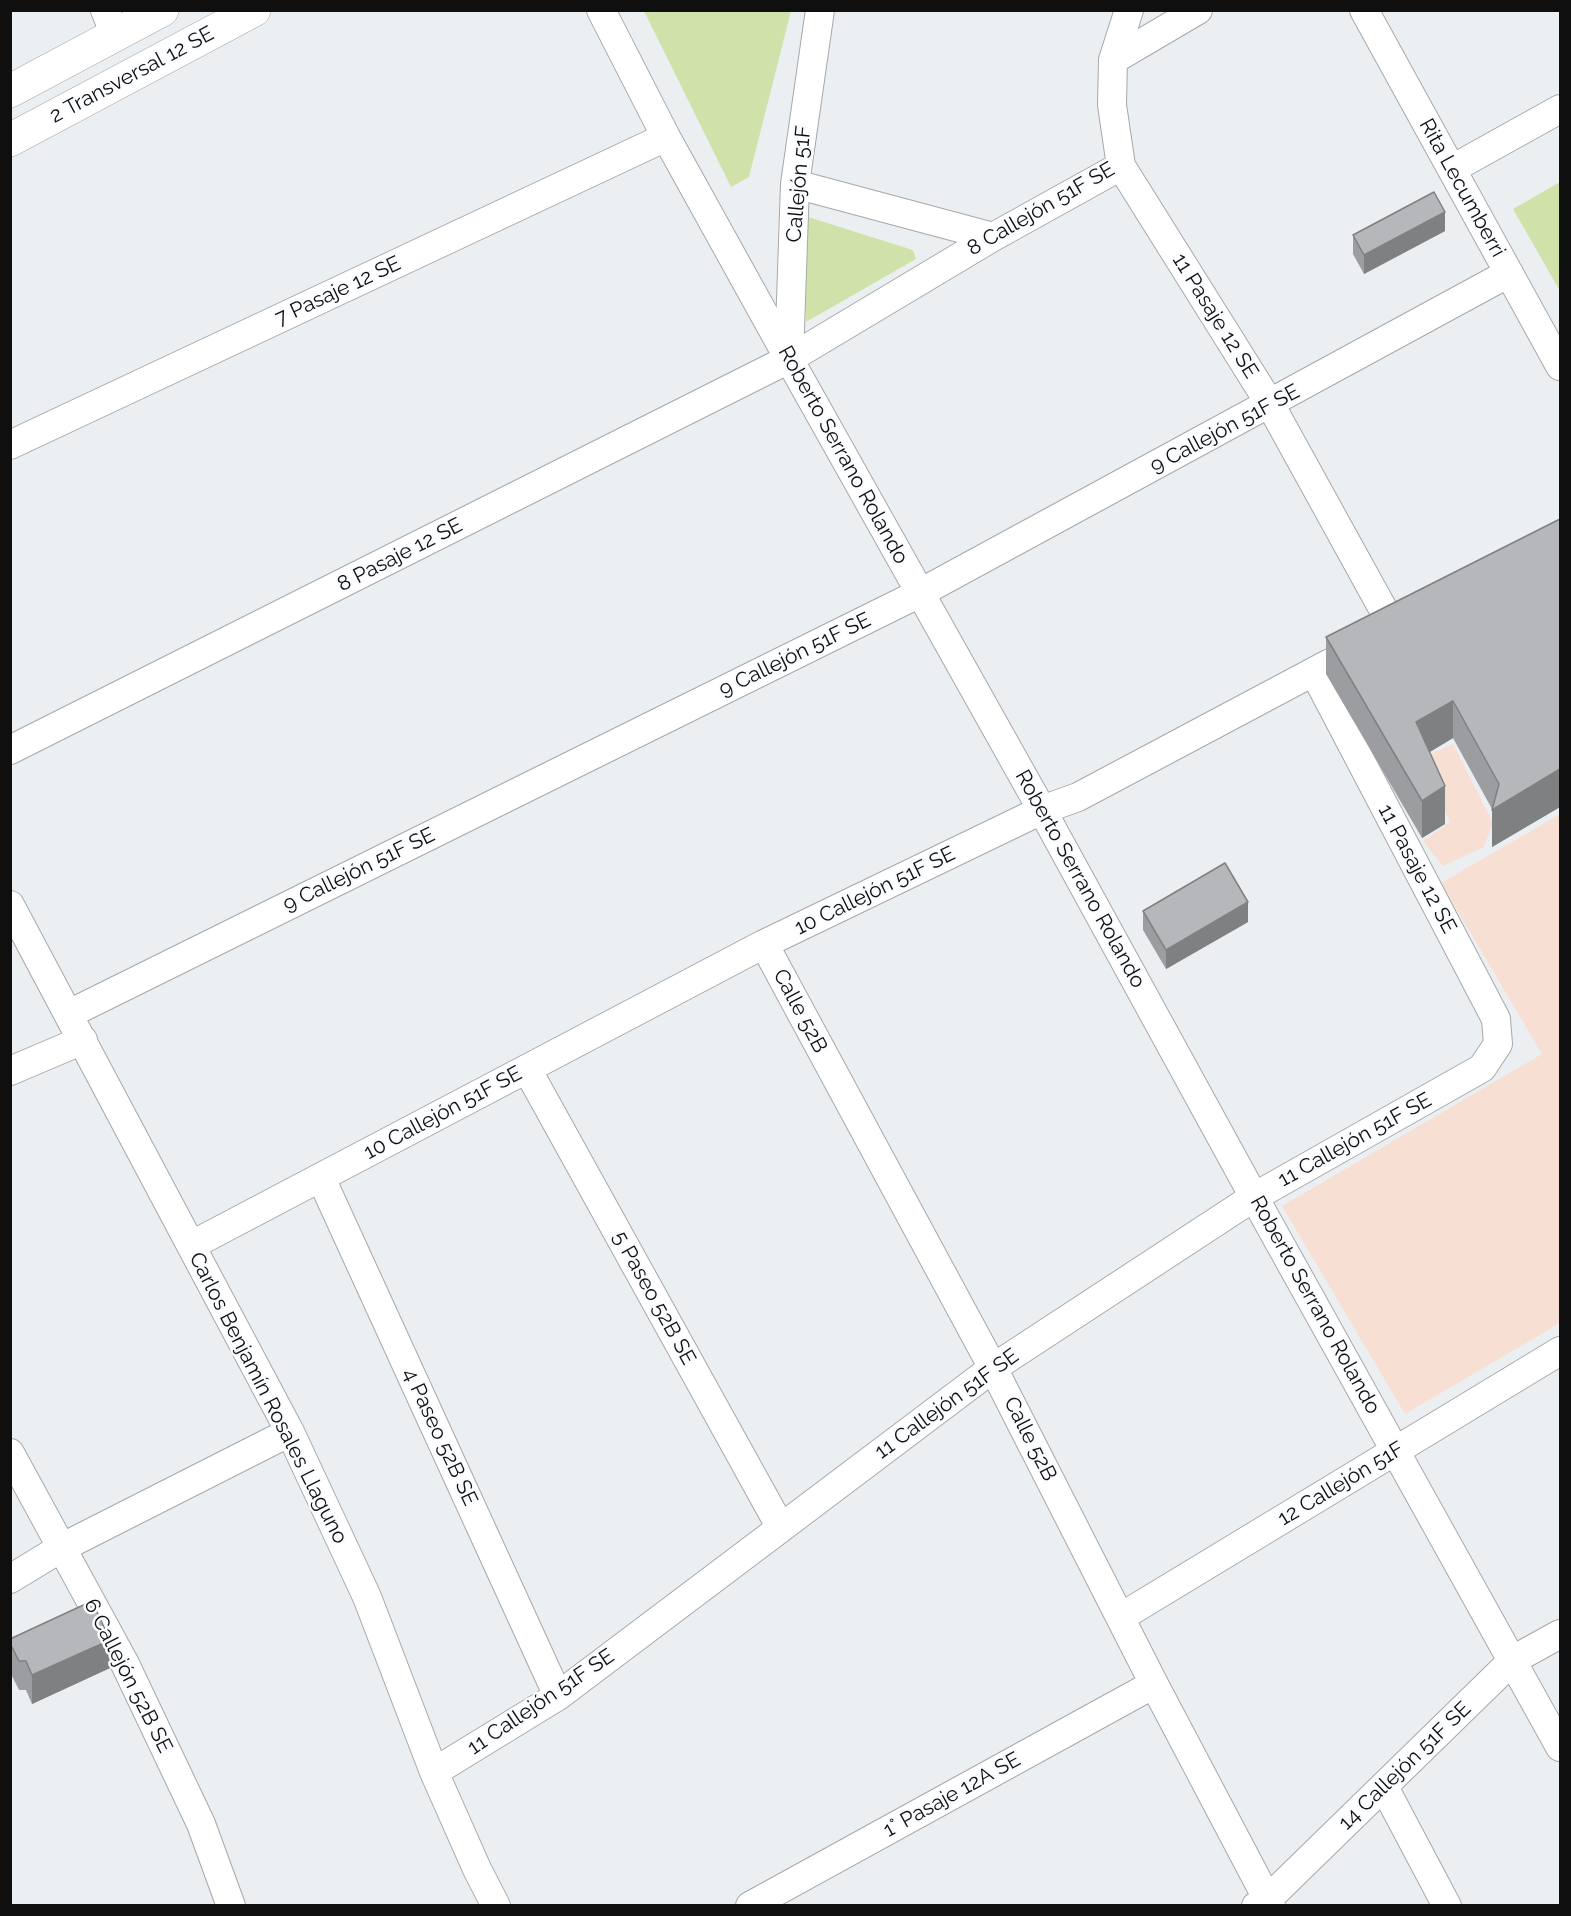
<!DOCTYPE html>
<meta charset="utf-8">
<style>
body{margin:0}
#map{position:relative;width:1571px;height:1916px;overflow:hidden;background:#eceff1;font-family:Raleway,sans-serif}
canvas{display:block}
.frame{position:absolute;inset:0;border:12px solid #0f0f10;pointer-events:none}
</style>
<div id="map">
<canvas width="1571" height="1916"></canvas>
<div class="frame"></div>
</div>
<script>
const ctx = document.querySelector('canvas').getContext('2d');
ctx.lineJoin = 'round';
function fill(path, color) { ctx.fillStyle = color; ctx.fill(path, 'evenodd'); }
function strokePath(path, color, width, dash) { ctx.strokeStyle = color; ctx.lineWidth = width; ctx.lineCap = dash ? 'butt' : 'round'; ctx.setLineDash(dash || []); ctx.stroke(path); }
function write(font, color, halo, rows, align = 'center') {
  ctx.font = font + ' Raleway,sans-serif'; ctx.lineWidth = 5; ctx.setLineDash([]); ctx.textBaseline = 'middle'; ctx.strokeStyle = halo; ctx.fillStyle = color; for (const [text, x, y, turn = 0] of rows) {
    ctx.save(); ctx.translate(x, y); ctx.rotate((+turn || 0) * Math.PI / 180); ctx.textAlign = isNaN(turn) ? turn : align; if (halo) ctx.strokeText(text, 0, 0); ctx.fillText(text, 0, 0); ctx.restore();
  }
}
const education = new Path2D(`
 M1453 744 1493 823 1484 847 1443 866 1423 841 1450 822 1421 758Z
 M1560 814V1323L1405 1414 1282 1206 1542 1054 1441 883Z`);
const green = new Path2D(`
 M644 11H791L749 177 731 187Z
 M1560 182V291L1513 209Z
 M808 217 913 250 916 259 806 322 802 220Z`);
const street = new Path2D(`
 M105 10 115 35
 M601 10 666 137 789 359 1042 810 1254 1197 1560 1747
 M1364 10 1560 366
 M1113 60 1129 10
 M1121 166 1270 404 1393 627
 M1452 169 1560 109
 M795 184 993 237
 M789 357 795 184 820 10
 M10 445 666 137
 M10 750 789 359 993 237 1121 166 1112 105 1113 60 1198 10
 M10 905 290 1432 367 1597 434 1772 477 1869 496 1906
 M764 944 993 1368 1154 1684 1271 1906
 M69 1014 920 593 1509 273
 M527 1069 781 1528
 M10 1071 83 1040
 M321 1178 558 1696
 M192 1245 764 944 1042 810 1078 797 1330 663
 M10 1453 125 1664 201 1824 231 1906
 M10 1579 61 1548 290 1432
 M1121 1617 1560 1351
 M434 1772 558 1696 993 1368 1254 1197 1482 1068 1498 1044 1496 1019 1314 672
 M1384 1787 1447 1906
 M750 1906 1154 1684
 M1256 1906 1268 1899 1513 1660 1560 1634`);
const secondary = new Path2D(`
 M10 91 162 10
 M10 140 254 10`);
const wall = new Path2D(`
 M1445 231 1364 274 1353 254V235Z
 M1560 519V807L1492 847V809L1453 738 1430 752 1445 824 1422 838 1326 674V637Z
 M1143 911 1248 922 1166 969 1143 930Z
 M10 1639 110 1668 32 1704 26 1690H19L10 1672Z`);
const shadedWall = new Path2D(`
 M1445 212V231L1364 274V255Z
 M1453 701V738L1416 760V722Z
 M1560 769V807L1492 847V810Z
 M1445 786V824L1422 838V801Z
 M1248 902V922L1166 969V950Z
 M110 1640V1668L32 1704V1675Z`);
const building = new Path2D(`
 M1434 192 1445 212 1364 255 1353 235Z
 M1560 519V769L1492 810 1499 784 1453 701 1416 722 1445 786 1422 801 1326 637Z
 M1225 863 1248 902 1166 950 1143 911Z
 M92 1601 110 1640 32 1675 26 1661H19L10 1643V1639Z`);
const streetNames = [
 ["2 Transversal 12 SE",132,75,-28],
 ["Callejón 51F",799,184,-85],
 ["Rita Lecumberri",1462,188,61],
 ["8 Callejón 51F SE",1041,209,-30],
 ["7 Pasaje 12 SE",338,291,-25],
 ["11 Pasaje 12 SE",1215,316,58],
 ["9 Callejón 51F SE",1225,429,-28],
 ["Roberto Serrano Rolando",843,455,61],
 ["8 Pasaje 12 SE",400,555,-27],
 ["9 Callejón 51F SE",795,655,-26],
 ["11 Pasaje 12 SE",1417,869,62],
 ["9 Callejón 51F SE",359,870,-26],
 ["Roberto Serrano Rolando",1080,879,61],
 ["10 Callejón 51F SE",875,891,-26],
 ["Calle 52B",800,1011,62],
 ["10 Callejón 51F SE",443,1113,-28],
 ["11 Callejón 51F SE",1355,1140,-29],
 ["5 Paseo 52B SE",654,1298,61],
 ["Roberto Serrano Rolando",1315,1305,61],
 ["Carlos Benjamín Rosales Llaguno",268,1398,63],
 ["11 Callejón 51F SE",947,1404,-36],
 ["4 Paseo 52B SE",440,1437,65],
 ["Calle 52B",1030,1439,63],
 ["12 Callejón 51F",1341,1484,-31],
 ["6 Callejón 52B SE",128,1676,63],
 ["11 Callejón 51F SE",541,1702,-34],
 ["14 Callejón 51F SE",1405,1766,-44],
 ["1° Pasaje 12A SE",952,1795,-29]
];
fill(education, '#f7dfd4');
fill(green, '#d0e2aa');
strokePath(street, '#a6a8ab', 30);
strokePath(secondary, '#a6a8ab', 34);
strokePath(street, '#fff', 28);
strokePath(secondary, '#fff', 33);
fill(wall, '#9c9da0');
fill(shadedWall, '#7f8082');
fill(building, '#b5b7ba');
strokePath(building, '#7f8082', 1.5);
write('21px', '#0f0f10', '#fafcff', streetNames);
</script>
